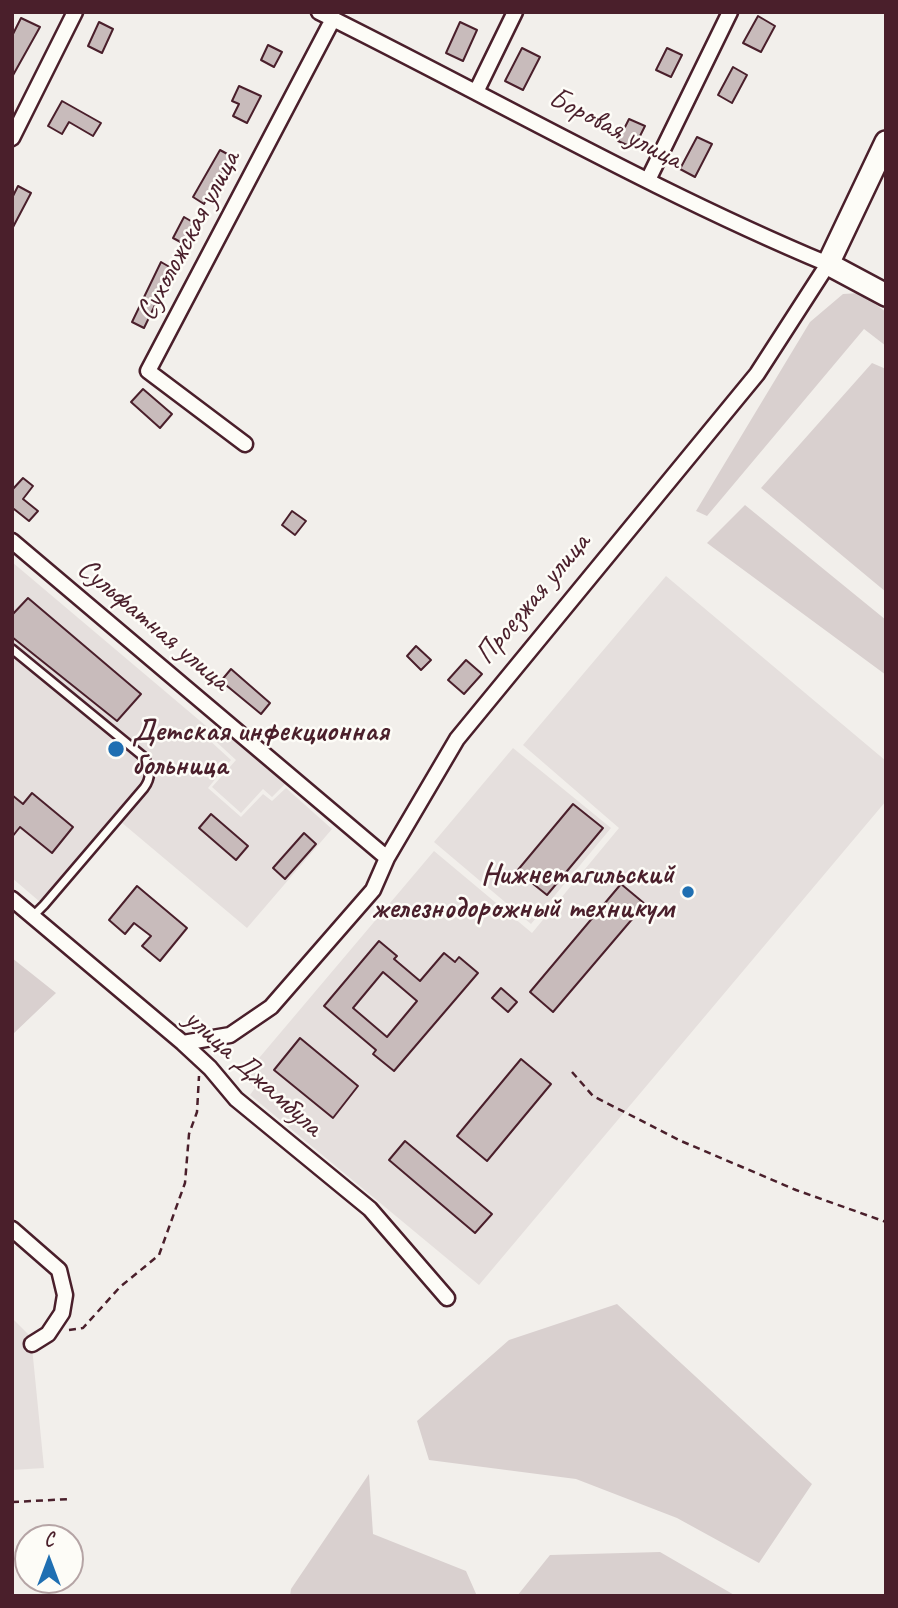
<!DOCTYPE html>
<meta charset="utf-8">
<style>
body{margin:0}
#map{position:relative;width:898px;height:1608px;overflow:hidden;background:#f2efeb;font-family:Caveat,sans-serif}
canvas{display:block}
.frame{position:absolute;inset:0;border:14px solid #4a1f2b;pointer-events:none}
.north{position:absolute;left:14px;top:1524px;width:70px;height:70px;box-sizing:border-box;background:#fdfcf7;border:2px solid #b5a4a5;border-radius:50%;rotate:0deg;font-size:19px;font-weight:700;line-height:28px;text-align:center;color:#4a1f2b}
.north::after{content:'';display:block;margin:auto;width:24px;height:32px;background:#1f6fb2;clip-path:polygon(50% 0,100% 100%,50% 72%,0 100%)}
</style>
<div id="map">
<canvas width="898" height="1608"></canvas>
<div class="frame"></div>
<div class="north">С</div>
</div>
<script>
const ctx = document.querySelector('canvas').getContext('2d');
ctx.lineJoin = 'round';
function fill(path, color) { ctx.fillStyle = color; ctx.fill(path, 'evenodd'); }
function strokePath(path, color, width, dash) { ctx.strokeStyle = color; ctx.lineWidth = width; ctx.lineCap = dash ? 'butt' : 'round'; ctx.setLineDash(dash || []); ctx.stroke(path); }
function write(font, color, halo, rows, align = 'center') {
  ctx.font = font + ' Caveat,sans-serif'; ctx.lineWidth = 5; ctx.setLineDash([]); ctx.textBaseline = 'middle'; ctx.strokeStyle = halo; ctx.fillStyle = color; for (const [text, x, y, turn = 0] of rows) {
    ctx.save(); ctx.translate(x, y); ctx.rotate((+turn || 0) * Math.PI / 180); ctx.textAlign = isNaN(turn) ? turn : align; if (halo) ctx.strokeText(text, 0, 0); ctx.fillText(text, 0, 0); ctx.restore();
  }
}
const built = new Path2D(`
 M12 562 212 731 207 738 231 760 208 788 241 817 263 794 272 801 286 788 332 829 247 928 121 822 46 907 12 878Z
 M666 576 886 761V801L479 1285 250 1095 255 1088 243 1077 434 851 532 933 619 828 523 745Z
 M222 726 287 782 272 797 263 789 241 813 212 787 236 760 211 737Z
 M513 748 611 828 531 924 434 842Z
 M12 1318 31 1337 44 1468 12 1470Z`);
const green = new Path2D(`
 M860 293 886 312V346L864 329 707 516 696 511 810 322 843 294Z
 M872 363 886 369V592L761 488Z
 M745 505 886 620V675L707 543Z
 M12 958 56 993 12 1035Z
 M617 1304 812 1484 759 1563 677 1518 576 1479 429 1460 417 1421 509 1340Z
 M369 1474 373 1534 466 1571 477 1596H290L291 1589Z
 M660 1552 736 1596H517L550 1555Z`);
const building = new Path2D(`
 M758 16 775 26 761 52 743 43Z
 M21 18 40 27 12 77V36Z
 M99 22 113 29 102 53 88 46Z
 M460 22 477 30 463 61 446 53Z
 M268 45 282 52 274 67 261 60Z
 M522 48 540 57 523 90 505 81Z
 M667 48 682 55 671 77 656 70Z
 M733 67 747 75 732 103 718 95Z
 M239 86 261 96 247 123 233 116 239 104 232 101Z
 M62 101 101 123 93 136 69 122 62 134 48 126Z
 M629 119 645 126 634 148 618 141Z
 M697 137 712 144 695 177 680 169Z
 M220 150 231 156 204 204 193 197Z
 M18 186 31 193 12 229V198Z
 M184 217 196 224 186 245 173 238Z
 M161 262 173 269 155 298 158 299 144 328 132 322Z
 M143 389 172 414 160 428 131 402Z
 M23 478 33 486 23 499 38 511 29 521 14 509 12 511V490Z
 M292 511 306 521 295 535 282 525Z
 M28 598 141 694 117 721 12 637V615Z
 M416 646 431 660 421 670 407 656Z
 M466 660 482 674 464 694 448 680Z
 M231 669 270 703 261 714 221 681Z
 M32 793 73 827 52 853 20 827 12 837V795L23 804Z
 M573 804 603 828 547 895 517 871Z
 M211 814 248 846 236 860 199 828Z
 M304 833 316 844 285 879 273 868Z
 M621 884 645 904 553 1012 530 992Z
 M137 886 187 928 160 961 142 946 151 936 134 923 125 934 109 920Z
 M379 941 397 956 394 959 420 981 444 953 455 962 459 957 478 973 394 1071 373 1054 376 1050 324 1006ZM383 972 417 1001 387 1037 353 1008Z
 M501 988 517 1002 508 1012 492 998Z
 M300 1038 358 1086 333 1118 274 1070Z
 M521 1059 551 1084 487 1161 457 1136Z
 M405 1141 492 1214 475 1233 389 1160Z`);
const path = new Path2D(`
 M572 1072 593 1096 681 1141 796 1190 886 1222
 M69 1330 83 1328 120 1287 159 1255 185 1183 189 1134 197 1112 199 1076
 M12 1502 71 1499`);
const lane = new Path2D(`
 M12 649 145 758C150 770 152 777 144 788L44 905 33 916`);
const street = new Path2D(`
 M476 92 515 12
 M12 138 75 12
 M648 180 730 12
 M245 444 148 371 333 19
 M12 541 387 858
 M12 899 183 1043 210 1068 236 1099 370 1209 447 1298
 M183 1043 230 1035 271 1007 373 890 387 858 457 739 757 374 828 264C653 191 489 96 319 12
 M12 1229 59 1270 65 1295 62 1313 48 1334 32 1344`);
const secondary = new Path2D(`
 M886 142 828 264 886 295`);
const markers = [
 [116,749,9,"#1f6fb2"],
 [688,892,7,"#1f6fb2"]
];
const streetNames = [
 ["Боровая улица",615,129,27],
 ["Сухоложская улица",189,236,-62],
 ["Проезжая улица",533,599,-50],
 ["Сульфатная улица",153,625,40],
 ["улица Джамбула",253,1073,42]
];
const poiNames = [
 ["Детская инфекционная",132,732],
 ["больница",132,766],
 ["Нижнетагильский",674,875,"right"],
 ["железнодорожный техникум",674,909,"right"]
];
fill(built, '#e5dfdd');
fill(green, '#d9d0cf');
fill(building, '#c8bbbb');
strokePath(building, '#4a1f2b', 2);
strokePath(lane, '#4a1f2b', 12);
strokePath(street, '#4a1f2b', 19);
strokePath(secondary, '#4a1f2b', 26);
strokePath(path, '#4a1f2b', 2.5, [7, 5]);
strokePath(lane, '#fdfcf7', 7);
strokePath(street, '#fdfcf7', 14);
strokePath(secondary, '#fdfcf7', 21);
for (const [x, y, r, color] of markers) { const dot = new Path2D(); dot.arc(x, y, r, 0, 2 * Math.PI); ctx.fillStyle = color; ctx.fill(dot); strokePath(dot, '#fdfcf7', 2.5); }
write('30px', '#4a1f2b', '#fdfcf7', streetNames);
write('bold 30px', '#4a1f2b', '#fdfcf7', poiNames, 'left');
</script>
